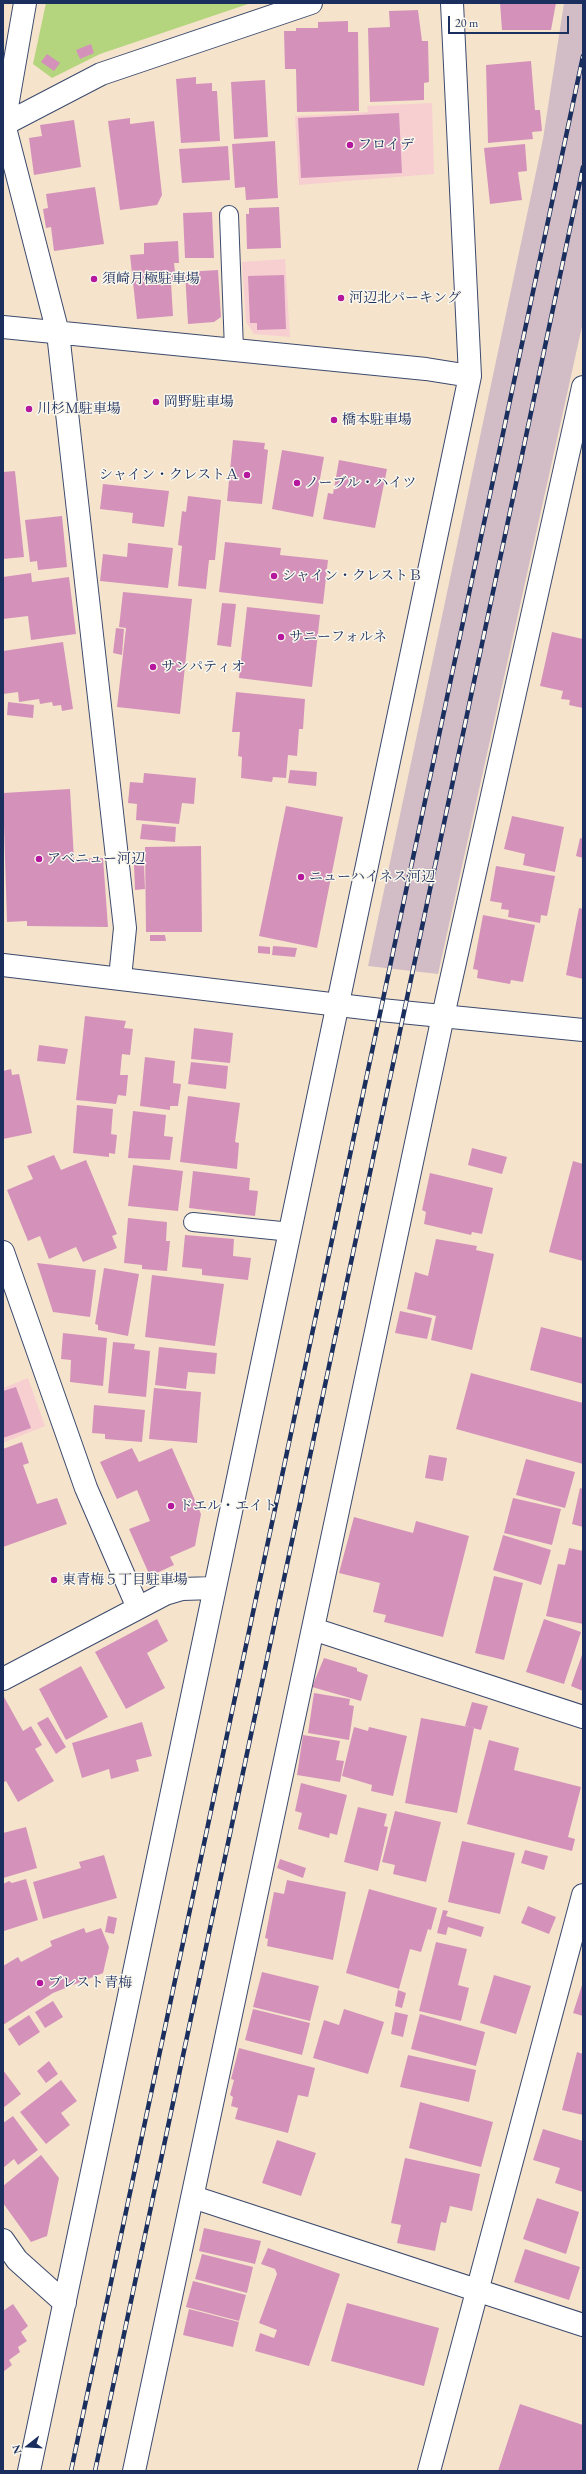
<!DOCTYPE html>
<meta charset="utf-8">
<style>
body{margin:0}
#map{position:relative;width:586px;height:2474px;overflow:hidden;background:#f5e4cb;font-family:"EB Garamond",serif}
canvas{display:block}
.frame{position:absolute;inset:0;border:4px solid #1b2f5e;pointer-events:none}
.north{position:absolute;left:8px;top:2426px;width:40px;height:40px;-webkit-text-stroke:3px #fbf7ec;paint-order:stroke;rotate:253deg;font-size:11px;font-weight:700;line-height:16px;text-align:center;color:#1b2f5e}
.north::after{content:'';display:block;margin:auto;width:14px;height:18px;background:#1b2f5e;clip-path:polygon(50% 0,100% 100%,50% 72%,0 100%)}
.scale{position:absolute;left:448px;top:16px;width:121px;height:18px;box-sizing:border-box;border:2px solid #1b2f5e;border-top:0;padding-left:5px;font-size:12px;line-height:14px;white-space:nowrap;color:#1b2f5e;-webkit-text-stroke:3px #fbf7ec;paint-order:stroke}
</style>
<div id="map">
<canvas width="586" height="2474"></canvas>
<div class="frame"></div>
<div class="north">N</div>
<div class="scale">20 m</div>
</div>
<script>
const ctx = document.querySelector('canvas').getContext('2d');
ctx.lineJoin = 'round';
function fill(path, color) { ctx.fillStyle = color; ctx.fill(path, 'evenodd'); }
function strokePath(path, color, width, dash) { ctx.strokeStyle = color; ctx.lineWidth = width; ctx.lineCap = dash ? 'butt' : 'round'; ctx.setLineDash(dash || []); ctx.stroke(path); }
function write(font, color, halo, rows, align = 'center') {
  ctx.font = font + ' "EB Garamond","Noto Serif JP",serif'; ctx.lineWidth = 3; ctx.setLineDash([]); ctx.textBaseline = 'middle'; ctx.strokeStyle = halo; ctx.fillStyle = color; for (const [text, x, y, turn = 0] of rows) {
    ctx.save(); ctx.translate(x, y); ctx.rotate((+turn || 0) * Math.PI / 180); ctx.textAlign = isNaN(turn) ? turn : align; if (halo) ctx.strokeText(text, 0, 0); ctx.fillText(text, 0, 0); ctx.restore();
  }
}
const built = new Path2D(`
 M432 103 434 174 299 185 295 116 368 112 367 106Z
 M285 259 290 337 254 334 246 322 242 262Z
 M28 1378 45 1426 3 1443V1388Z`);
const industrial = new Path2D(`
 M564 3H583V322L438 974 368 966 543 139Z`);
const green = new Path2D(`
 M46 3H251L100 54 52 78 33 64Z`);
const building = new Path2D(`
 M500 3H556L551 30H502Z
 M418 10 422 41H428L429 82 424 83V100L370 102 368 28 390 27 389 11Z
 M348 21V32H358L359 111 297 112 296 69H285L284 31H296V28H318V22Z
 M91 44 94 53 80 59 76 50Z
 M47 54 60 63 54 71 41 62Z
 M531 61 535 110H540L542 131 532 132 533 139 488 143 486 65Z
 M196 77V84L212 83V91H217L220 141 181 143 176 79Z
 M265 80 268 137 234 139 231 82Z
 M399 113 402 173 301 178 298 118Z
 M130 118V124L154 121 162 195 157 205 120 210 108 121Z
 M74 120 81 167 34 175 29 138 42 136 40 125Z
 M275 141 278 198 246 200 245 187 235 188 232 144Z
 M525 144 527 171 518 172 522 200 490 204 484 148Z
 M228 146 230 180 182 183 179 149Z
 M95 187 104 244 54 251 51 227 46 228 43 209 48 208 46 194Z
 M279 207 281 248 247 249 246 214H249V208Z
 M212 212 214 258H185L183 213Z
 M178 241 179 263H174L176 281 171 282 173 316 137 319 130 255 144 254V243Z
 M218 270 221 317 214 322 188 324 185 272Z
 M284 275 286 329 257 330V323H250L248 276Z
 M233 440 265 443 264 449 268 450 262 504 227 501Z
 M282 450 324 457 313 517 272 509Z
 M339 460 387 469 375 528 323 519 328 493 333 494Z
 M15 471 24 557 3 559V472Z
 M103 484 169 491 164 527 132 523 133 513 100 509Z
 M188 496 221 500 215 560H209L206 589 178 586 182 546 178 545 182 511 186 512Z
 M62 516 67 567 38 570 37 561 30 562 25 520Z
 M225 542 281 548 280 555 328 560 323 604 219 592Z
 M128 543 173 548 168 588 100 581 103 554 127 557Z
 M31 573 32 582 69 577 76 634 31 640 28 616 3 619V577Z
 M123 592 192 599 180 714 117 707 126 628 119 627Z
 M222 603 236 604 231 647 217 645Z
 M247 607 320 615 312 687 239 678Z
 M116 628 124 629 122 655 113 653Z
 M552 632 583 639V708L569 705 570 700 561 699 563 691 540 686Z
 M63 642 73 709 62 711 61 705 53 706 52 702 40 704 39 699 19 702 18 692 3 694V651Z
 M236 692 305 699 303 729H299L297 756 288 755 286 778 273 777 272 782 241 778 242 757 238 756 240 732H232Z
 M8 702 34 705 33 718 7 715Z
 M290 770 317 772 316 786 288 783Z
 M144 773 196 778 194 804 182 803 179 824 136 820 137 804 128 803 130 782 143 783Z
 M70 789 74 859 103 858 108 927 27 926V921L7 922 3 793Z
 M286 806 343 817 317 948 259 936Z
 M512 816 564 827 555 872 523 865 525 854 504 849Z
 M142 824 176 827 175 842 140 839Z
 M580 838 583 839V858L576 856Z
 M201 846 202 932H146L145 847Z
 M134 865H144L145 889 135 890Z
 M496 866 555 876 547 916 541 915 540 923 508 917 509 910 501 909 502 903 490 901Z
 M579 908 583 909V979L566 975Z
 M483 915 535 925 523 982 511 980 510 984 477 978 478 970 473 969Z
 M150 935H165L166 941H150Z
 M258 946 270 947V954L258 953Z
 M273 946 297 948 295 957 272 955Z
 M85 1016 126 1021 124 1028 133 1029 130 1055 122 1054 120 1075H128L126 1096 118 1095 116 1104 76 1100Z
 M194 1028 233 1033 230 1063 191 1059Z
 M39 1045 68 1049 65 1064 37 1061Z
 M145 1057 175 1061 173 1083 181 1084 178 1106H170V1110L140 1106Z
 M191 1062 228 1066 226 1089 188 1084Z
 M11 1069 12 1075 19 1074 32 1133 3 1139V1071Z
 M188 1096 240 1103 235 1142 239 1143 237 1169 180 1162Z
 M77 1105 113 1109 111 1134 117 1135 115 1154 109 1153V1157L73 1153Z
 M133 1111 166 1115 164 1136 173 1137 170 1160 128 1158Z
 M472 1148 507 1157 502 1174 468 1165Z
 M54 1155 61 1170 86 1160 117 1234 112 1236 117 1248 83 1262 76 1247 49 1259 40 1236 28 1241 7 1190 33 1179 27 1166Z
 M573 1161 583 1164V1261L549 1252Z
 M133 1165 183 1171 178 1211 128 1206Z
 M193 1171 250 1178 249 1190 258 1191 255 1216 189 1208Z
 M430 1173 493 1188 482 1234 472 1232 471 1235 424 1224 426 1212 422 1210Z
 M128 1218 167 1222 166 1241H170L167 1271 142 1269V1265L124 1263Z
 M185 1235 234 1239 233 1256 251 1258 248 1280 202 1275V1269L182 1267Z
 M436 1239 477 1246 476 1250 494 1254 472 1350 431 1340 436 1316 407 1309 415 1272 428 1276Z
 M37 1263 96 1270 90 1317 53 1312Z
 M104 1268 139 1274 128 1336 98 1330V1325L95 1324Z
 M152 1275 224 1284 215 1346 145 1337Z
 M400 1311 432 1318 427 1339 395 1333Z
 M541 1327 583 1338V1384L530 1370Z
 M63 1333 107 1338 103 1386 70 1382 71 1360 61 1359Z
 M113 1342 135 1344 134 1349 150 1351 146 1397 108 1393Z
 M159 1347 217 1353 215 1374 188 1372 186 1389 155 1385Z
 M471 1373 583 1403V1464L456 1429Z
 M16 1387 31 1428 3 1438V1391Z
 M154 1388 201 1392 197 1443 149 1439Z
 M94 1405 145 1410 142 1442 105 1439V1434L92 1433Z
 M22 1442 29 1463 23 1465 37 1504 57 1498 67 1524 3 1547V1449Z
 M132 1448 139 1462 172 1448 201 1514 195 1546 170 1557 174 1565 150 1576 129 1529 150 1521 137 1490 117 1499 100 1462Z
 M429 1455 447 1458 443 1481 425 1478Z
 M526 1459 575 1472 565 1508 516 1495Z
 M580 1488 583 1489V1527L572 1524Z
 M513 1498 561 1509 552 1545 504 1533Z
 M354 1517 413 1533 416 1521 469 1536 443 1637 384 1622 386 1615 373 1612 380 1583 339 1573Z
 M503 1535 551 1550 541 1585 493 1570Z
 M569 1548 583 1551V1624L546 1616 558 1564 565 1565Z
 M494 1576 523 1583 504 1660 475 1653Z
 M157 1619 168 1641 147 1653 165 1688 126 1709 95 1652Z
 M544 1619 581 1632 564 1684 526 1672Z
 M583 1652V1691L571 1686Z
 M324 1658 357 1668V1671L368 1675 361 1701 312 1687Z
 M81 1666 108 1717 66 1740 39 1689Z
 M314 1693 350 1699 349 1705 354 1706 349 1740 308 1733Z
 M4 1697 23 1731 31 1726 42 1745 35 1749 54 1781 18 1802 6 1781 3 1783Z
 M472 1702 488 1706 481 1730 465 1726Z
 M48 1717 66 1747 56 1754 37 1723Z
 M421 1718 474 1728 457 1813 405 1803Z
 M142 1722 152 1756 136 1760 139 1771 111 1779 109 1769 82 1778 72 1743Z
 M354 1727 368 1731 369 1727 407 1736 393 1796 371 1791 372 1785 342 1776Z
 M303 1735 340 1741 336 1760 344 1761 340 1782 297 1775Z
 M489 1740 519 1748 514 1770 581 1787 568 1837 575 1839 572 1851 467 1824Z
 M301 1783 347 1795 337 1835 330 1833 329 1838 298 1829 302 1813 295 1811Z
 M358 1807 387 1814 384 1826 388 1827 378 1871 344 1862Z
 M395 1811 441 1822 426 1882 393 1874 395 1865 382 1862Z
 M26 1827 37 1868 3 1878V1833Z
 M462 1841 515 1853 500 1914 448 1902Z
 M525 1850 548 1856 544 1870 521 1863Z
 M104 1855 117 1898 43 1919 33 1882 81 1868 79 1862Z
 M280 1859 306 1868 303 1878 277 1868Z
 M26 1879 38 1920 4 1931 3 1884 9 1881 12 1883Z
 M287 1880 346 1892 333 1960 267 1946 268 1939 265 1938 274 1892 284 1894Z
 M369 1889 437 1908 431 1930 428 1929 421 1952 410 1949 399 1989 346 1973Z
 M528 1906 556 1917 549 1934 521 1923Z
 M443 1910 448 1911 446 1916 484 1927 481 1937 448 1927 446 1935 437 1933Z
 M108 1916 117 1918 114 1934 105 1932Z
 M84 1928 86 1933 101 1928 109 1947 103 1973 53 1993 3 2025V1966L18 1957 21 1962 52 1946 50 1941Z
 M436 1942 467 1949 458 1985 469 1988 461 2021 419 2011Z
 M262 1972 319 1986 310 2021 253 2007Z
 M494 1975 531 1986 516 2034 480 2023Z
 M583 1982V2016L573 2013Z
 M398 1990 406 1993 402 2008 395 2006Z
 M53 2001 63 2017 45 2028 35 2012Z
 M253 2009 310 2023 302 2055 245 2040Z
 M344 2009 384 2022 368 2074 313 2058 324 2020 339 2025Z
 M395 2012 408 2015 403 2037 391 2034Z
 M420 2014 485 2032 476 2066 411 2049Z
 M29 2015 40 2032 19 2046 8 2029Z
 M239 2048 315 2068 308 2097 298 2095 288 2133 235 2119 238 2108 231 2106 233 2097 230 2095 234 2080 231 2079Z
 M577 2052 583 2054V2115L562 2110Z
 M408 2055 476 2070 469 2102 400 2087Z
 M49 2061 58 2074 46 2083 37 2071Z
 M3 2070 21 2094 3 2108Z
 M61 2080 77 2101 61 2113 70 2125 46 2144 20 2112Z
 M420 2102 493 2122 481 2167 409 2148Z
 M13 2116 38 2150 18 2165 14 2159 3 2168V2123Z
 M543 2129 583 2141V2192L555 2183 560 2168 533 2160Z
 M277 2140 316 2153 301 2196 262 2183Z
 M41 2155 59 2178 47 2236 31 2242 3 2203V2186Z
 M405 2158 480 2174 472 2211 450 2206 446 2223 441 2222 435 2251 397 2243 401 2225 391 2223Z
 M537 2198 579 2212 566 2254 523 2239Z
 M204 2228 261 2241 255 2264 199 2251Z
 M268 2248 340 2274 309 2366 255 2351 260 2333 274 2338 277 2330 259 2323 277 2274 275 2269 261 2264Z
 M525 2249 580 2267 569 2300 514 2282Z
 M202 2254 253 2267 247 2293 195 2279Z
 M193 2281 246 2295 239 2321 186 2307Z
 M347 2303 439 2328 424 2386 331 2361Z
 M13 2304 28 2326 21 2332 27 2341 18 2347 20 2352 9 2360 12 2365 3 2372V2311Z
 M189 2309 239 2322 233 2347 183 2335Z
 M520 2404 583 2425 582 2471H498Z`);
const service = new Path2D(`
 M229 215 234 350
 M193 1222 291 1232`);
const minor = new Path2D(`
 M25 3 4 124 58 333 125 928 120 978
 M3 125 101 74 311 3
 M3 327 426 369 470 376
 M3 1252 86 1488 138 1608
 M313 1629 583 1717
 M3 1679 165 1594 182 1589 214 1588
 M193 2197 583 2325
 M3 2240 17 2260 65 2303
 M29 2471 470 376 452 3
 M134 2471 443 1016 583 387
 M429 2471 583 1895`);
const tertiary = new Path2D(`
 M3 965 381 1010 583 1030`);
const rail = new Path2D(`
 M71 2471 583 56
 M95 2471 583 167`);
const markers = [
 [350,145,4,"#b5179e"],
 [94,279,4,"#b5179e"],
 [341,298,4,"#b5179e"],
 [156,402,4,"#b5179e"],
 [29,409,4,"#b5179e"],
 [334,420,4,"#b5179e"],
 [247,475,4,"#b5179e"],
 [297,483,4,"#b5179e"],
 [274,576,4,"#b5179e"],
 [281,637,4,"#b5179e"],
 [153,667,4,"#b5179e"],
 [39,859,4,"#b5179e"],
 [301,877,4,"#b5179e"],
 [171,1506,4,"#b5179e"],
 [54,1580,4,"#b5179e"],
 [40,1983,4,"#b5179e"]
];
const poiNames = [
 ["フロイデ",358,145],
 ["須崎月極駐車場",102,279],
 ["河辺北パーキング",349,298],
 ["岡野駐車場",164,402],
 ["川杉Ｍ駐車場",37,409],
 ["橋本駐車場",342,420],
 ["シャイン・クレストＡ",239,475,"right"],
 ["ノーブル・ハイツ",305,483],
 ["シャイン・クレストＢ",282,576],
 ["サニーフォルネ",289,637],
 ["サンパティオ",161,667],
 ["アベニュー河辺",47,859],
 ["ニューハイネス河辺",309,877],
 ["ドエル・エイト",179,1506],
 ["東青梅５丁目駐車場",62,1580],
 ["ブレスト青梅",48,1983]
];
fill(built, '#f7cfd1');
fill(industrial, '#d2bdc6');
fill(green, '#b4d57d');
fill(building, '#d492bb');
strokePath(service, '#3c4a6e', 20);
strokePath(minor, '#3c4a6e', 24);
strokePath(tertiary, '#3c4a6e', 24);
strokePath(service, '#fff', 18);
strokePath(minor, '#fff', 22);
strokePath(tertiary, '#fff', 22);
strokePath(rail, '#1b2f5e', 4.5);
strokePath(rail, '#fbf7ec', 3, [9]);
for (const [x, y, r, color] of markers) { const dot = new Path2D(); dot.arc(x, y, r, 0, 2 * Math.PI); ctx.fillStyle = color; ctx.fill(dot); strokePath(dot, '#fbf7ec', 1.5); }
write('14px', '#1b2f5e', '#fbf7ec', poiNames, 'left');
</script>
